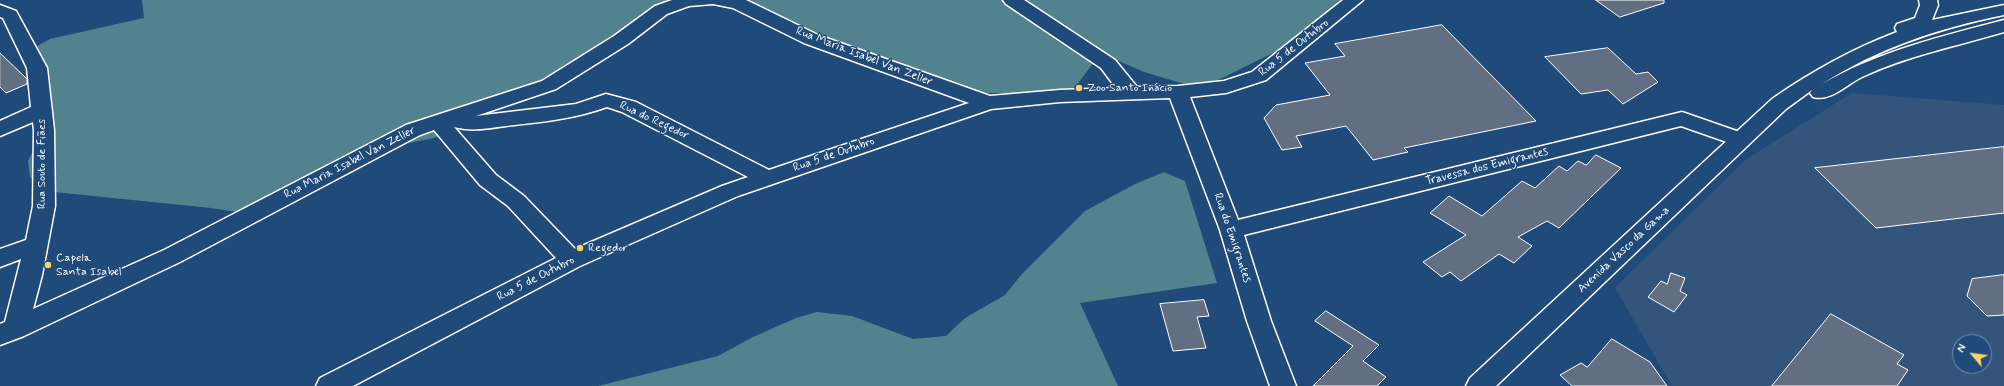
<!DOCTYPE html>
<meta charset="utf-8">
<style>
body{margin:0}
#map{position:relative;width:2004px;height:386px;overflow:hidden;background:#1f4a7a;font-family:Mynerve,sans-serif}
canvas{display:block}
.north{position:absolute;left:1952px;top:334px;width:40px;height:40px;box-sizing:border-box;background:#1f4a7a;border:1px solid #7992af;border-radius:50%;rotate:299deg;font-size:11px;font-weight:700;line-height:16px;text-align:center;color:#fff}
.north::after{content:'';display:block;margin:auto;width:14px;height:18px;background:#ffd166;clip-path:polygon(50% 0,100% 100%,50% 72%,0 100%)}
</style>
<div id="map">
<canvas width="2004" height="386"></canvas>
<div class="north">N</div>
</div>
<script>
const ctx = document.querySelector('canvas').getContext('2d');
ctx.lineJoin = 'round';
function fill(path, color) { ctx.fillStyle = color; ctx.fill(path, 'evenodd'); }
function strokePath(path, color, width, dash) { ctx.strokeStyle = color; ctx.lineWidth = width; ctx.lineCap = dash ? 'butt' : 'round'; ctx.setLineDash(dash || []); ctx.stroke(path); }
function write(font, color, halo, rows, align = 'center') {
  ctx.font = font + ' Mynerve,sans-serif'; ctx.lineWidth = 3; ctx.setLineDash([]); ctx.textBaseline = 'middle'; ctx.strokeStyle = halo; ctx.fillStyle = color; for (const [text, x, y, turn = 0] of rows) {
    ctx.save(); ctx.translate(x, y); ctx.rotate((+turn || 0) * Math.PI / 180); ctx.textAlign = isNaN(turn) ? turn : align; if (halo) ctx.strokeText(text, 0, 0); ctx.fillText(text, 0, 0); ctx.restore();
  }
}
const built = new Path2D(`
 M1852 93 2004 105V386H1672L1615 288 1745 160ZM1960 342H1984V366H1960Z`);
const green = new Path2D(`
 M142 0H1340L1285 47 1216 81 1191 86 1144 72 1112 58 1094 62 1071 93H989L930 86 737 8 709 2 670 8 558 74 467 125 434 138 399 145 356 171 262 216 211 208 44 191 30 177 28 161 38 141 30 50 50 39 144 18Z
 M1164 172 1185 181 1217 283 1080 303 1118 386H598L718 356 753 337 796 318 817 312 852 316 913 339 946 336 965 318 1005 295 1021 275 1085 211 1135 184Z`);
const building = new Path2D(`
 M1596 0H1664V3L1620 17Z
 M1442 25 1536 121 1404 148 1408 152 1373 160 1346 126 1296 136 1302 147 1282 150 1264 118 1276 105 1330 95 1305 63 1345 56 1335 44Z
 M1608 48 1636 74 1648 72 1658 82 1623 104 1608 90 1581 94 1545 57Z
 M0 53 27 79V84L6 93 0 87Z
 M2004 147V213L1876 228 1815 168Z
 M1596 155 1621 168 1559 228 1547 221 1518 237 1532 246 1514 263 1499 254 1461 281 1450 272 1442 277 1423 262 1466 235 1430 213 1449 196 1482 216 1522 181 1535 188 1559 166 1567 171 1578 161 1586 165Z
 M1671 273 1685 278 1680 291 1687 295 1674 312 1648 297 1661 281 1667 284Z
 M2004 275V315L1987 316 1967 296 1972 279Z
 M1204 300 1209 316 1197 317 1206 348 1173 351 1160 304Z
 M1326 311 1379 345 1363 361 1386 377 1377 386H1313L1353 346 1315 321Z
 M1831 314 1904 355 1897 364 1908 370 1897 386H1772Z
 M1612 339 1650 362 1667 386H1572L1560 375 1581 363 1587 367Z`);
const minor = new Path2D(`
 M672 0H746L818 35 990 96 1060 90 1116 88 1101 68 1006 4 1003 0H1024L1115 60 1137 87 1178 86 1224 81 1252 72 1343 0H1363L1266 80 1226 93 1190 97 1238 220 1682 112 1748 135 1751 140 1748 145 1741 147 1681 126 1244 235 1271 321 1296 386H1270L1247 321 1220 230 1170 98 1060 102 991 109 738 196 580 266 353 386H316L320 378 556 258 508 206 480 185 434 130 420 135 180 262 24 336 0 345V324L5 322 21 259 0 267V249L26 240 33 206 34 130 33 122 0 136V121L31 107 27 68 3 18 0 17V5L16 11 47 68 54 130 55 206 42 275 33 309 164 250 406 125 542 81 614 36 655 6ZM713 4 733 8 804 43 969 103 769 170 636 102 606 94 576 104 476 116 556 89 628 44 667 14 689 6ZM607 107 622 112 748 177 722 186 575 249 524 196 496 175 454 127C471 132 489 128 506 126 541 122 574 119 607 107Z`);
const major = new Path2D(`
 M1919 0H1937L1938 5 1932 20 2004 5V15C1939 28 1878 48 1822 84 1877 52 1942 36 2004 20V32C1957 46 1906 56 1862 77 1847 84 1831 102 1813 97L1810 93 1812 90 1786 109 1496 386H1466L1470 378 1772 99C1811 72 1852 49 1897 32L1895 28 1897 24 1915 18 1920 5Z`);
const markers = [
 [1079,88,4,"#ffd166"],
 [580,248,4,"#ffd166"],
 [48,265,4,"#ffd166"]
];
const streetNames = [
 ["Rua 5 de Outubro",1294,48,-38],
 ["Rua Maria Isabel Van Zeller",864,57,21],
 ["Rua do Regedor",654,121,25],
 ["Rua 5 de Outubro",834,155,-19],
 ["Rua Maria Isabel Van Zeller",350,163,-27],
 ["Rua Souto de Fiães",42,164,-90],
 ["Travessa dos Emigrantes",1487,167,-14],
 ["Rua do Emigrantes",1232,238,71],
 ["Avenida Vasco da Gama",1624,250,-43],
 ["Rua 5 de Outubro",536,279,-27]
];
const poiNames = [
 ["Zoo Santo Inácio",1087,88],
 ["Regedor",588,248],
 ["Capela",56,258],
 ["Santa Isabel",56,272]
];
fill(built, '#33557c');
fill(green, '#51828d');
fill(building, '#626f82');
strokePath(building, '#fff', 1);
strokePath(minor, '#fff', 3);
strokePath(major, '#fff', 3);
fill(minor, '#1f4a7a');
fill(major, '#1f4a7a');
for (const [x, y, r, color] of markers) { const dot = new Path2D(); dot.arc(x, y, r, 0, 2 * Math.PI); ctx.fillStyle = color; ctx.fill(dot); strokePath(dot, '#1f4a7a', 1.5); }
write('12px', '#fff', '#1f4a7a', streetNames);
write('12px', '#fff', '#1f4a7a', poiNames, 'left');
</script>
